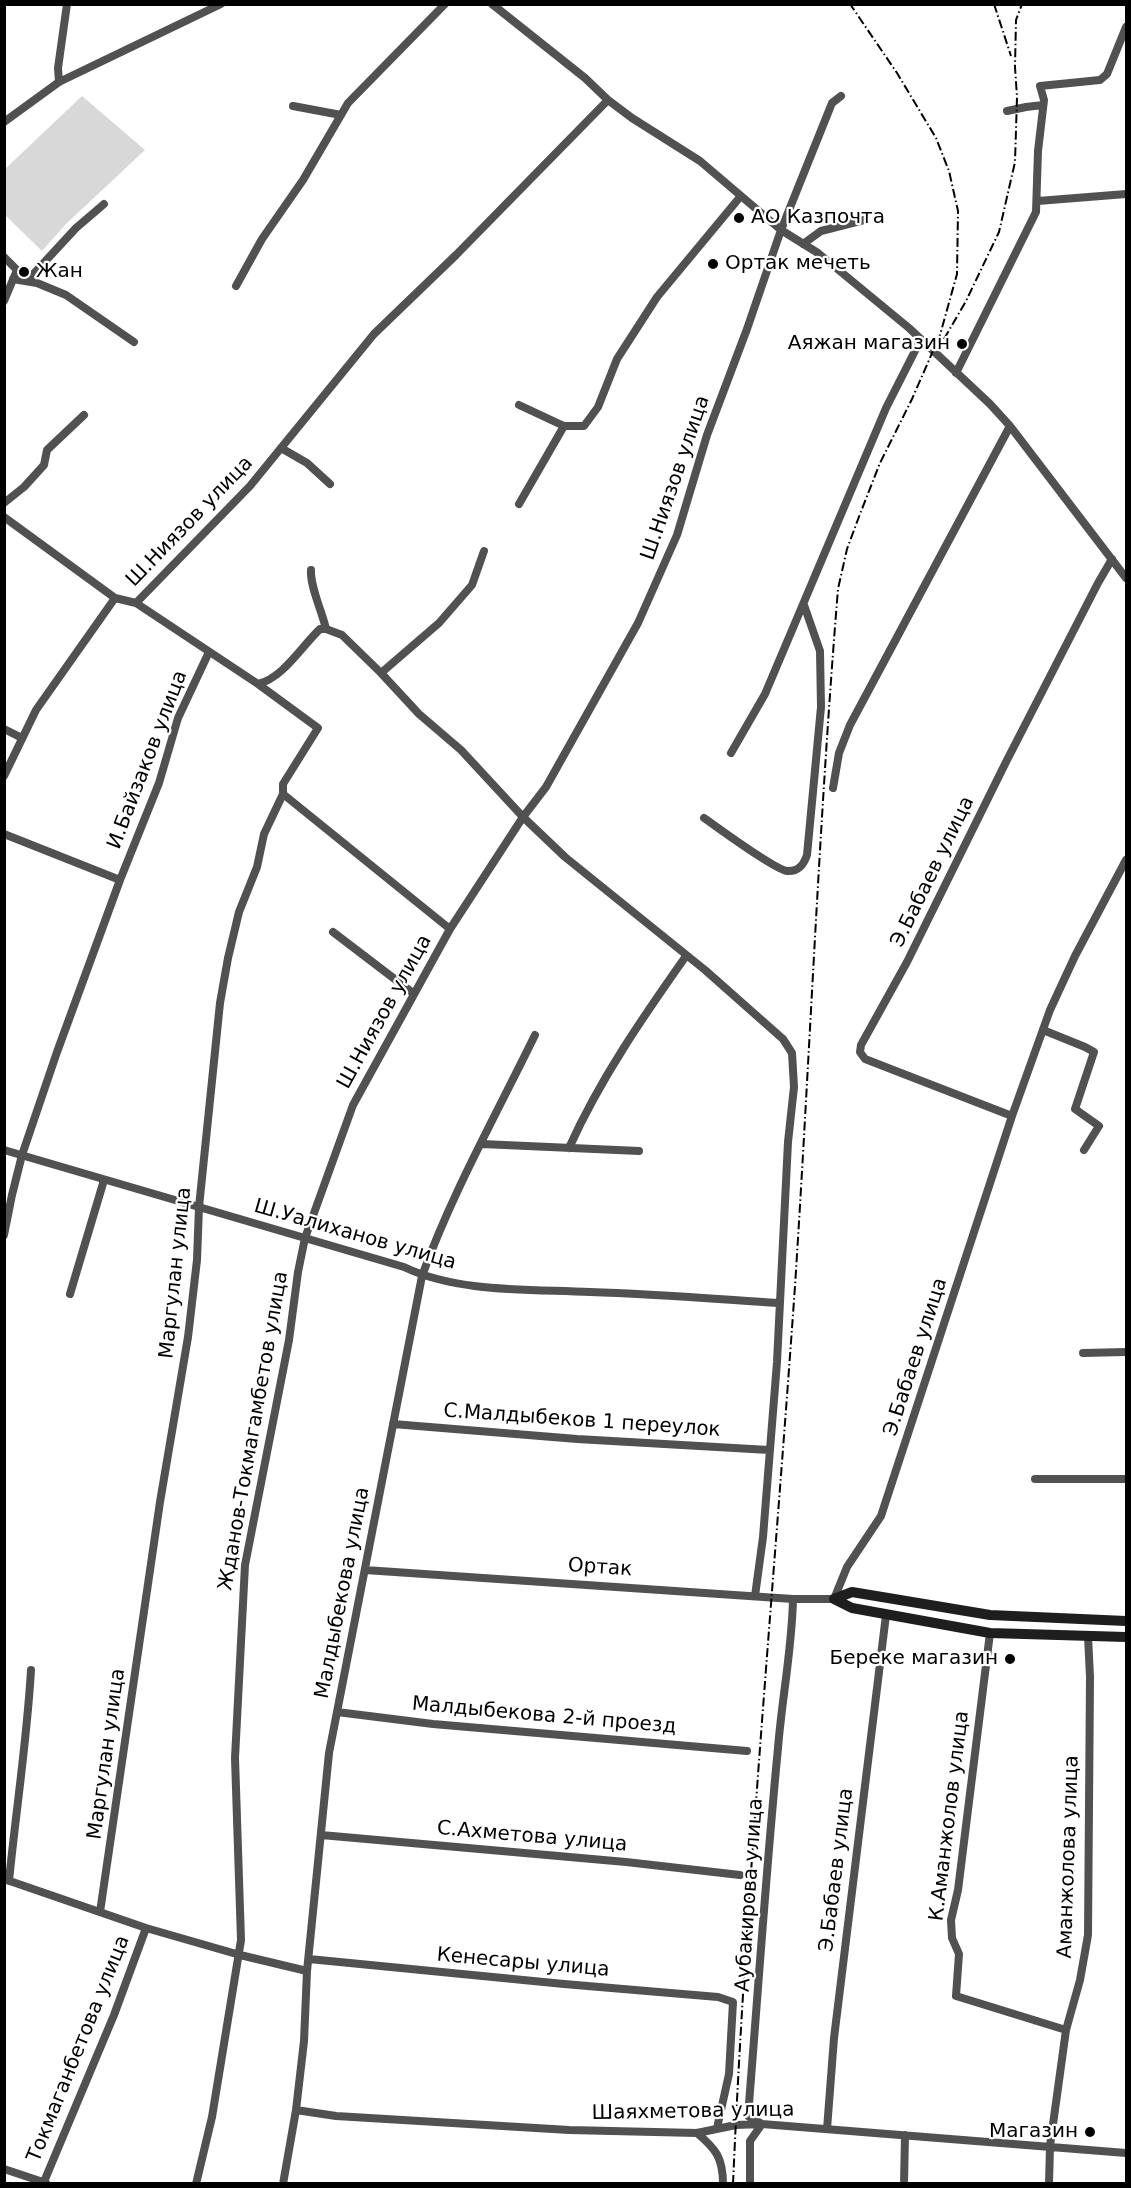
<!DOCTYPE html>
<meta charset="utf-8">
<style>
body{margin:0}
#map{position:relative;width:1131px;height:2188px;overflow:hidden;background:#fff;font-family:"DejaVu Sans",sans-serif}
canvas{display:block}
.frame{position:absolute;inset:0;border:6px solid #000;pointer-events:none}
</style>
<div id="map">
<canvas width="1131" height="2188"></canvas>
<div class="frame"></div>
</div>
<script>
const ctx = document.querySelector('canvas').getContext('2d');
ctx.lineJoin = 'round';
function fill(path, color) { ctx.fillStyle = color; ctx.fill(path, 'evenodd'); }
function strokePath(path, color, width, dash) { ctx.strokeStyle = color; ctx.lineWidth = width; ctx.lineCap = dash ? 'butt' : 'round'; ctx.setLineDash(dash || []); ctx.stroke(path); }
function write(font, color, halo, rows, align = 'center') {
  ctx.font = font + ' "DejaVu Sans",sans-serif'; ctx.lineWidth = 4.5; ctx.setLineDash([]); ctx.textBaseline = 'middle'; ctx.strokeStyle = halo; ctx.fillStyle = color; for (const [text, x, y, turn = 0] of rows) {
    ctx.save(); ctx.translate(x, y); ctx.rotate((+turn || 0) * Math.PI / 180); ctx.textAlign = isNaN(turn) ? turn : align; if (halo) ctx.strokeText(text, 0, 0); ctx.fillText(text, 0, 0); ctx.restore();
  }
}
const green = new Path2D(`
 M82 96 145 150 66 224 42 251 5 215V169Z`);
const street = new Path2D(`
 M492 4 585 78 608 100 632 118 700 161 781 230 818 253 909 328 990 404 1010 426 1126 578
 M59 82 58 68 67 4
 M608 100 456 255 374 334 250 486 136 603 258 684C283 678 301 647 320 629H326L342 635 381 673 419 714 461 750 523 817 546 787 638 623 677 535 707 435 747 329 781 230 832 103 841 96
 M293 106 341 115
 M1007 111 1026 107 1043 105
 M4 122 59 82 221 4
 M1038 201 1126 194
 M803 244 821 231 864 220
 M4 257 17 270 4 301
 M13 279 37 283 66 295 134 342
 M27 281 76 228 104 204
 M236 286 262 239 303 180 348 103 445 4
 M956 373 1036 212 1038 151 1044 100 1040 86 1100 80 1107 74 1126 27
 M519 405 564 426
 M281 448 307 463 330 484
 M4 503 24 487 44 465 47 450 84 415
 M519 504 564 426H584L598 407 617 359 657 297 740 197
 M4 517 115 598 136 603
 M311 570C310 587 322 611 326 629
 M381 673 439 623 472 585 484 551
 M4 729 22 738
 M731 753 765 694 886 408 921 339
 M4 776 36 710 115 598
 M833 788 839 753 850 725 1010 426
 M283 794 450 929
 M704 818C720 829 772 868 787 871 799 872 804 864 807 855L821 707 820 651 804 605
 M4 834 120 880
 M333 932 413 993
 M1043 1030 1085 1047 1094 1052 1075 1109 1099 1126 1084 1150
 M1012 1116 865 1059 860 1052 861 1045 907 962 1006 762 1098 583 1112 559
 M482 1144 639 1151
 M569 1148C600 1079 643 1017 686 956
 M4 1150 404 1267C458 1293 531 1289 590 1292 653 1294 716 1299 778 1303
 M4 1235 12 1195 22 1155 57 1052 120 880 159 783 178 718 209 652
 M70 1294 104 1180
 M1083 1353 1126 1352
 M393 1424 577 1439 769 1450
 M1035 1479H1126
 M365 1570 793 1599H834L847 1567 881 1516 1012 1116 1050 1010 1075 956 1126 860
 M990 1633 958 1890 951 1920 952 1938 959 1954 956 1996 1066 2030
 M337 1712 433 1724 747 1751
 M321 1835 626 1862 740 1875
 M4 1879 146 1928 240 1955 307 1971
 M9 1881C16 1810 27 1740 31 1670
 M100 1912 160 1502 188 1337 197 1260 199 1207 220 1003 228 958 239 912 257 867 264 834 283 794V784L318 728 258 684
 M309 1959 564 1984 718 1997 733 2002 729 2074 717 2128
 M296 2110 336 2116 569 2130 697 2133 736 2125 762 2124 1126 2153
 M827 2129 834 2038 886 1615
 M697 2133C716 2149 723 2158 723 2184
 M4 2169 46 2183
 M43 2184 114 2015 146 1928
 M196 2184 212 2117 241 1940 235 1758 245 1565 289 1340 298 1272 305 1238 353 1105 450 929 523 817 565 857 705 970 783 1039 792 1053 794 1087 788 1142 777 1362 763 1537 755 1596
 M283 2184 296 2110 304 2041 307 1971 329 1753 422 1276C452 1193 496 1115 535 1035
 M750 2184V2141L762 2124 748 2116C758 1993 766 1871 778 1748 782 1698 792 1649 793 1599
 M904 2184 905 2135
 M1049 2184 1050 2146 1066 2030 1080 1980 1088 1935 1090 1677 1088 1636`);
const secondary = new Path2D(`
 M834 1599 852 1608 990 1633 1126 1637
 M834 1599 852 1592 990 1615 1126 1621`);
const rail = new Path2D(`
 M994 4 1011 56
 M944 339 966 301 999 232 1015 162 1017 97 1015 67 1016 20 1022 4
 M733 2184C746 1884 774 1585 795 1286 810 1054 819 821 838 589L847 549 860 514 880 463 912 399 940 335 957 274 958 211 949 171 936 138 897 73 850 4`);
const markers = [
 [739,218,6,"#000"],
 [713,264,6,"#000"],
 [24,272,6,"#000"],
 [962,344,6,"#000"],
 [1010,1659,6,"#000"],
 [1090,2132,6,"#000"]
];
const poiNames = [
 ["АО Казпочта",751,218],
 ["Ортак мечеть",725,264],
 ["Жан",36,272],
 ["Аяжан магазин",950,344,"right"],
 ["Береке магазин",998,1659,"right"],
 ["Магазин",1078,2132,"right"]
];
const streetNames = [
 ["Ш.Ниязов улица",676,478,-71],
 ["Ш.Ниязов улица",190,522,-46],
 ["И.Байзаков улица",148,760,-69],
 ["Э.Бабаев улица",933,872,-64],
 ["Ш.Ниязов улица",385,1012,-61],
 ["Ш.Уалиханов улица",355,1235,16],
 ["Маргулан улица",176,1273,-84],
 ["Э.Бабаев улица",916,1357,-72],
 ["С.Малдыбеков 1 переулок",582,1421,4],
 ["Жданов-Токмагамбетов улица",254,1431,-80],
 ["Ортак",600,1568,4],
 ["Малдыбекова улица",343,1593,-79],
 ["Малдыбекова 2-й проезд",544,1716,5],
 ["Маргулан улица",107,1754,-82],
 ["К.Аманжолов улица",950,1816,-83],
 ["С.Ахметова улица",532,1837,5],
 ["Аманжолова улица",1069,1857,-88],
 ["Э.Бабаев улица",837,1870,-83],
 ["Аубакирова улица",750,1895,-86],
 ["Кенесары улица",523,1963,5],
 ["Токмаганбетова улица",79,2049,-68],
 ["Шаяхметова улица",693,2112,-1]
];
fill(green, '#d8d8d8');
strokePath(street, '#515151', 8);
strokePath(secondary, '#1e1e1e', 10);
strokePath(rail, '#000', 2, [9, 3, 1.5, 3]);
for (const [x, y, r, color] of markers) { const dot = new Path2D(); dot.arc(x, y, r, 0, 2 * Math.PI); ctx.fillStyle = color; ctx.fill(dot); strokePath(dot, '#fff', 2); }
write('20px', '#000', '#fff', poiNames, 'left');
write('20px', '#000', '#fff', streetNames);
</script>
